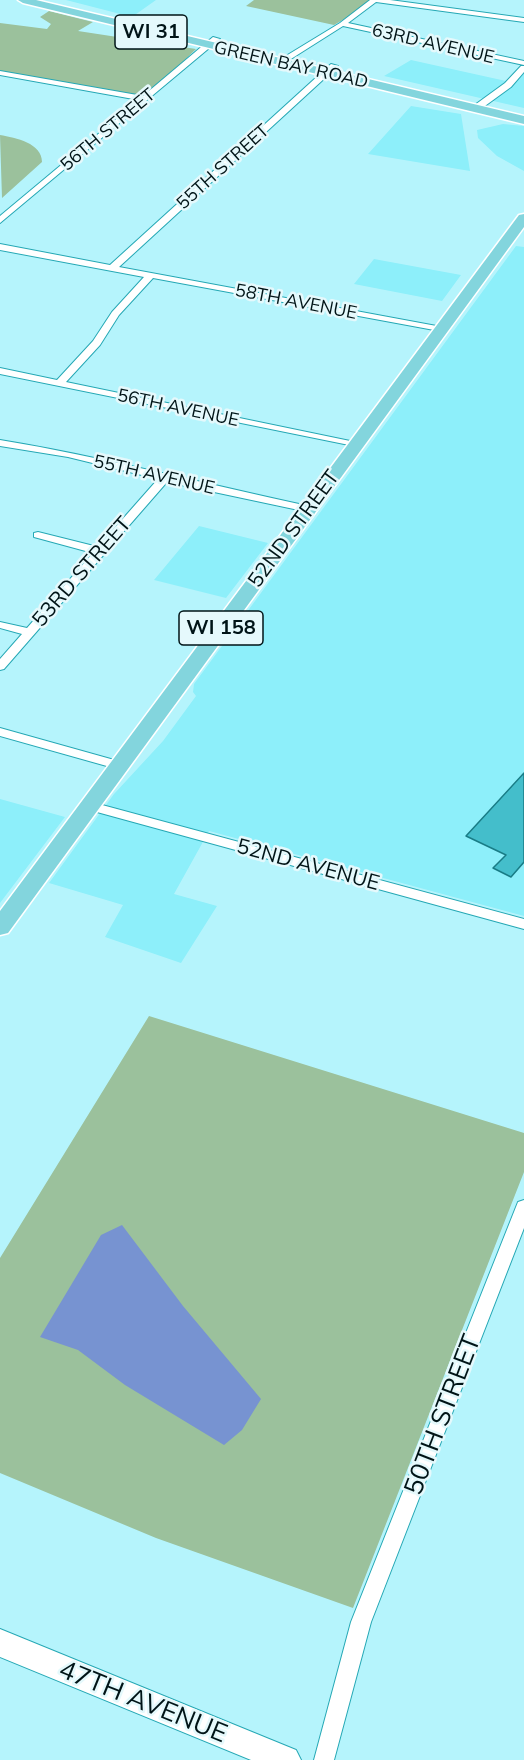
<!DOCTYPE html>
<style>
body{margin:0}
canvas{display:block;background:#b5f4fc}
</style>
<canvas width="524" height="1760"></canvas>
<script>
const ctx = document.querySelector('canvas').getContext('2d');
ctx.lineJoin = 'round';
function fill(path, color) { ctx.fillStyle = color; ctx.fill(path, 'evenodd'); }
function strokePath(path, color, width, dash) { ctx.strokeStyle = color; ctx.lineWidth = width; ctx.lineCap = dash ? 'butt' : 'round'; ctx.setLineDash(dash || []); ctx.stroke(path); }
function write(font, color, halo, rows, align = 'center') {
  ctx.font = font + ' Mulish,sans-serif'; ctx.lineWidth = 5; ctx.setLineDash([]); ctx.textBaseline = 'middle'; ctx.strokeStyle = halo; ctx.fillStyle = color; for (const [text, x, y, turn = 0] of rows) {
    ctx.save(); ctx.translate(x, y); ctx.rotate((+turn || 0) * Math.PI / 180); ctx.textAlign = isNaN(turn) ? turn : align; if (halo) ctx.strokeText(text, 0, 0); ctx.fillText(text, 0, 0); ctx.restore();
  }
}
const built = new Path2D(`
 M66 0H156L132 17Z
 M411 60 515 83 524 73V108L384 76Z
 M411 106 461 114 470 171 368 154Z
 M503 124 524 126V171L497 156 478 138 477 130Z
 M516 246 524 247V916L209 831 174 894 217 906 181 963 105 937 123 905 49 883 114 794 163 741 196 696 193 692 194 684Z
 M374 259 461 275 442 301 354 284Z
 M199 526 268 543 226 598 154 580Z
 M0 799 65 817 0 903Z`);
const green = new Path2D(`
 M254 0H371L358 11 334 25 246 6Z
 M49 11 93 22 78 31 196 49 145 99 0 73V23L47 29 51 24 40 17Z
 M0 135C16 138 42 143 42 162L2 198Z
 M149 1016 524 1133V1172L353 1608 156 1538 0 1473V1258Z`);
const water = new Path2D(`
 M122 1225 183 1306 261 1399 242 1430 224 1445 125 1385 78 1350 40 1337 101 1235Z`);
const building = new Path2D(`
 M524 773V862L511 877 493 868 506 855 466 836Z`);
const street = new Path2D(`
 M370 0H390L524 18V22L376 2 348 23 524 61V65L343 26 283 64 276 62 340 23Z
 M213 37 220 39 0 223V216L139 100 0 75V71L143 96Z
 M331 64 338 66 119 267 442 327 445 328V332L153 278 119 315 100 345 66 382 355 442 360 445 359 447 0 374V368L57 380 93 341 112 312 144 277 0 250V244L110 265Z
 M521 66H524V72L511 87 478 111H472V107L505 83Z
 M0 440C104 457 205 484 308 506L313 509 308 512 167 482 4 669 0 670V659L22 634 0 628V622L27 628 93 553 34 537V533L38 532 98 547 158 479 68 457 0 446Z
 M0 728 125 763 127 766 121 770 0 736Z
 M91 802 524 919V929L86 809 85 806Z
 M524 1200V1228L371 1622 334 1760H314L351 1622 516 1207 518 1202Z`);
const secondary = new Path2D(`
 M0 1629 296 1750 301 1760H251L0 1657Z`);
const primary = new Path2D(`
 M18 0H36L524 116V124L23 3Z
 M524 214V227L8 933 0 935V911L519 215Z`);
const farStreetnames = [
 ["63RD AVENUE",433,44,13],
 ["GREEN BAY ROAD",291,65,13],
 ["56TH STREET",108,130,-40],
 ["55TH STREET",223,167,-42],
 ["58TH AVENUE",296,302,11],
 ["56TH AVENUE",178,408,12],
 ["55TH AVENUE",154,475,13]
];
const shields = [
 [151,32,72],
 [221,628,84]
];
const shieldNames = [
 ["WI 31",151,32],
 ["WI 158",221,628]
];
const streetNames = [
 ["52ND STREET",294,529,-54],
 ["53RD STREET",82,572,-49],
 ["52ND AVENUE",308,865,15]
];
const nearStreetnames = [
 ["50TH STREET",443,1415,-69],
 ["47TH AVENUE",143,1702,22]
];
fill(built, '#8deffa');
fill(green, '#9bc19c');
fill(water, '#7793d1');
fill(building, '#44becb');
strokePath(building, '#197c86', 1.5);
strokePath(street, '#25a8b5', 2);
strokePath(secondary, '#25a8b5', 2);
strokePath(primary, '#fff', 3);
fill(street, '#fff');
fill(secondary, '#fff');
fill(primary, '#83d5dd');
write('18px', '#001417', '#e5f9fc', farStreetnames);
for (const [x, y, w] of shields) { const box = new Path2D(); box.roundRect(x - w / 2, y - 17, w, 34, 4.5); ctx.fillStyle = '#e5f9fc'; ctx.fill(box); strokePath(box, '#001417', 1.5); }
write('bold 20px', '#001417', null, shieldNames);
write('21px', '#001417', '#e5f9fc', streetNames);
write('26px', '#001417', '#e5f9fc', nearStreetnames);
</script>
